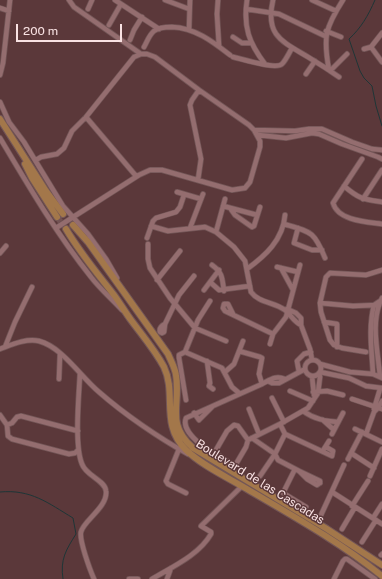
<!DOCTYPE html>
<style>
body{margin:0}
#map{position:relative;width:382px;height:579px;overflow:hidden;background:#5b383a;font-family:"Public Sans",sans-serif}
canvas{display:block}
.scale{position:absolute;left:16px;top:24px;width:106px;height:18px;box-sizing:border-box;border:2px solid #f9e2e3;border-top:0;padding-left:5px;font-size:12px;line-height:14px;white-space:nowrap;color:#f9e2e3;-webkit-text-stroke:3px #5b383a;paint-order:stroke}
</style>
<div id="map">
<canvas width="382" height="579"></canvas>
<div class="scale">200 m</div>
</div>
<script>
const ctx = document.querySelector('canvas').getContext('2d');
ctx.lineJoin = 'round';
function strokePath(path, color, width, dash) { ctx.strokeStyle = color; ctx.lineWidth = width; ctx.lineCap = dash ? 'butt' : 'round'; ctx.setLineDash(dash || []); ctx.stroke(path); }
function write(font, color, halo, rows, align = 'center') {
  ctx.font = font + ' "Public Sans",sans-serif'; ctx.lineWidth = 3; ctx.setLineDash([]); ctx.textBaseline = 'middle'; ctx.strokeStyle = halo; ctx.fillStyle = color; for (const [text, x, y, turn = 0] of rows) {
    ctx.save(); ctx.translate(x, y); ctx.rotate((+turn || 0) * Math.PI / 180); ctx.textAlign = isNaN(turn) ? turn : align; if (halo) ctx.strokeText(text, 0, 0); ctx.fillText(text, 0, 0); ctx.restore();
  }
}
const stream = new Path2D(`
 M375 0C368 16 361 28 349 39L360 71 364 78 372 86 376 106 382 126
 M0 492C31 489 48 503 73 518L76 534C66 550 60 559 63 579`);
const majorTunnel = new Path2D(`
 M57 217 66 229`);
const minor = new Path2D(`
 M69 0 74 7 141 54
 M115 0 159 29
 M165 0 189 9
 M218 0 217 14 219 46
 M247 0C243 27 249 43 265 64
 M273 0C265 35 281 41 308 57 318 63 329 70 339 77
 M312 0 336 11
 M0 8 9 11
 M88 9 92 0
 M246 9 279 14 325 36
 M109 25 121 4
 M189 30 190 0
 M326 31 341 37
 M233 37 242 43H251
 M130 40 134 30 142 17
 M144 47C147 42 149 35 154 31 159 27 166 27 172 27 195 28 212 41 230 55
 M371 47 382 62
 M364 49 371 47 382 33
 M233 57C242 59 276 70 282 64 286 60 289 53 292 48
 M329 70C323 37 325 28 343 0
 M330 71 347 54
 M306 74 315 61
 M0 75 3 63 10 0
 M0 102 9 122 24 142 55 193 63 206 88 234 106 259 117 278
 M86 117 136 176
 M254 130 295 131 309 129H322L352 142 372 149 382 150
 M258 135 286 138 312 133 319 134 342 144 378 157 382 159
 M0 138C28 185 56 233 91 277 100 289 112 299 122 310
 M362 159 333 203C338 221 367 222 382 224
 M36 160 41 157 57 154 64 148 72 131 86 117 134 57 141 54H147L155 57 199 90 249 125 254 130 260 141V147L250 182 245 188 232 190 162 170H150L139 175 56 228
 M198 180 201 159 190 105 192 100 199 90
 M344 186C359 199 363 199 382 202
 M177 192 201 199
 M363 199 382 170
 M223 206 257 215
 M230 208 235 215 252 227 254 226 260 207
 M284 224C311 232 314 231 325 258
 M151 226 168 231 205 227 216 232 234 247 245 261 251 292C259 303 274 302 285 310 291 315 294 322 301 325
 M190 228 203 194
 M298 228 294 243 312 250H322
 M216 232 225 199
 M147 238 153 221 156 218 176 212 180 207 184 195
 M148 244V259L150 268 170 298 195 328 226 341
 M0 253 6 246
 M212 265C223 273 222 278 224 291
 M277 267 298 272
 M281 268 293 290
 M247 269C265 256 283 240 285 215
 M157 280 180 251
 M210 282 219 290 250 286
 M204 290 219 270
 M320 303 353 306 377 305
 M287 309 296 313 301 318V325L310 349 312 360
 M233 314 228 304H224L223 308 225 311 273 334
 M324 322 337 324V347
 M165 324C161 326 159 328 160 332L162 333 164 332 165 324 179 295 194 276
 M270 344 273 334 286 317 300 265
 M5 347 15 322 32 287
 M0 349C11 345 26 338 39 341 62 347 81 377 99 392 124 414 159 438 188 454
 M239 351 260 357 262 358 259 374 262 384
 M185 352 222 368 232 387 239 393
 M185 352 198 320 210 301
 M185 352 179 355V358L186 400
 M366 352 342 348 334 345 330 340 321 312 320 303 326 277 330 273 366 275 382 270
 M305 368a8 8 0 1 1 16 0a8 8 0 1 1-16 0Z
 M207 361 210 383 209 386 213 389
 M320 364 350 372 373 374 382 378
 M225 372 234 364 243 341
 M299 372 297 361 304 354 311 352
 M320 372 349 378 366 386 382 388
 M80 373C79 395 74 445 82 464 86 476 105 480 106 491 108 507 83 521 81 532 79 540 90 570 94 579
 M373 374C372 352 368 328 374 305L380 301
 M312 376 314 395
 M380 377C378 351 370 322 382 298
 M59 379 60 354
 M268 381 272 383H279L305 369
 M290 391 313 401
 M313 392 327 391 343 395
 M272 398 284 422
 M352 399 382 409
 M249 409 259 434
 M374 409 380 389
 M303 411C314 419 325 421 338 422
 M194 413 199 420 212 407
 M0 415 7 425 8 436 12 439 69 454 75 453 78 450
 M323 420 334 430
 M280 424 285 434 332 456 333 451 326 447
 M7 425 12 423 17 417 21 416 78 431
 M234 425 238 426 248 440 246 447 236 464 233 465 217 454 216 450 227 431Z
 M355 429 382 442
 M332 434 343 413
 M366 434 374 412 378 408 382 401
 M252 438 275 454 278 460 299 471 320 481V483
 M248 440 280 424 308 408 318 393 320 377 319 373
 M200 444C193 438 182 428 186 418L262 384C270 380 275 375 285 379
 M179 449 166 481 168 484 186 493
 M324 449 329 441
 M351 453 374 468
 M348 459 362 432
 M295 469 283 493 306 507
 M299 471 307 479 317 485 320 483
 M260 476 275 454 285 434
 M370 476 382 449
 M332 492 382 524
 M352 506 368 481
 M321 515 344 465
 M373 518 382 504
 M342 529 355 507
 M362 542 376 520
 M381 555 382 554
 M129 579H138
 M152 579C172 567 199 555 211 534V532L201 526 242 486
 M167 579 171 568
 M334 579 343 561 345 559H347L375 579`);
const major = new Path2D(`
 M0 119 46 191 63 214
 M25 164 32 178 57 217
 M73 225 88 242 168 354C171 361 175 368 176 375 181 405 165 423 193 448L327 529 382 565
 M66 229C80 253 97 273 114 295 120 303 125 312 131 320 142 335 155 350 164 367 177 394 160 425 186 450 203 466 227 477 247 489 293 516 340 542 382 576`);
const streetNames = [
 ["Boulevard de las Cascadas",260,482,32]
];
strokePath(stream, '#1e3637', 1);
strokePath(majorTunnel, '#735253', 6, [6, 3]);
strokePath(minor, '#735657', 6);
strokePath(major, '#735657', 8);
strokePath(minor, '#946d6f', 4.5);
strokePath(major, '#a3774a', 6);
write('12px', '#f9e2e3', '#5b383a', streetNames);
</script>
